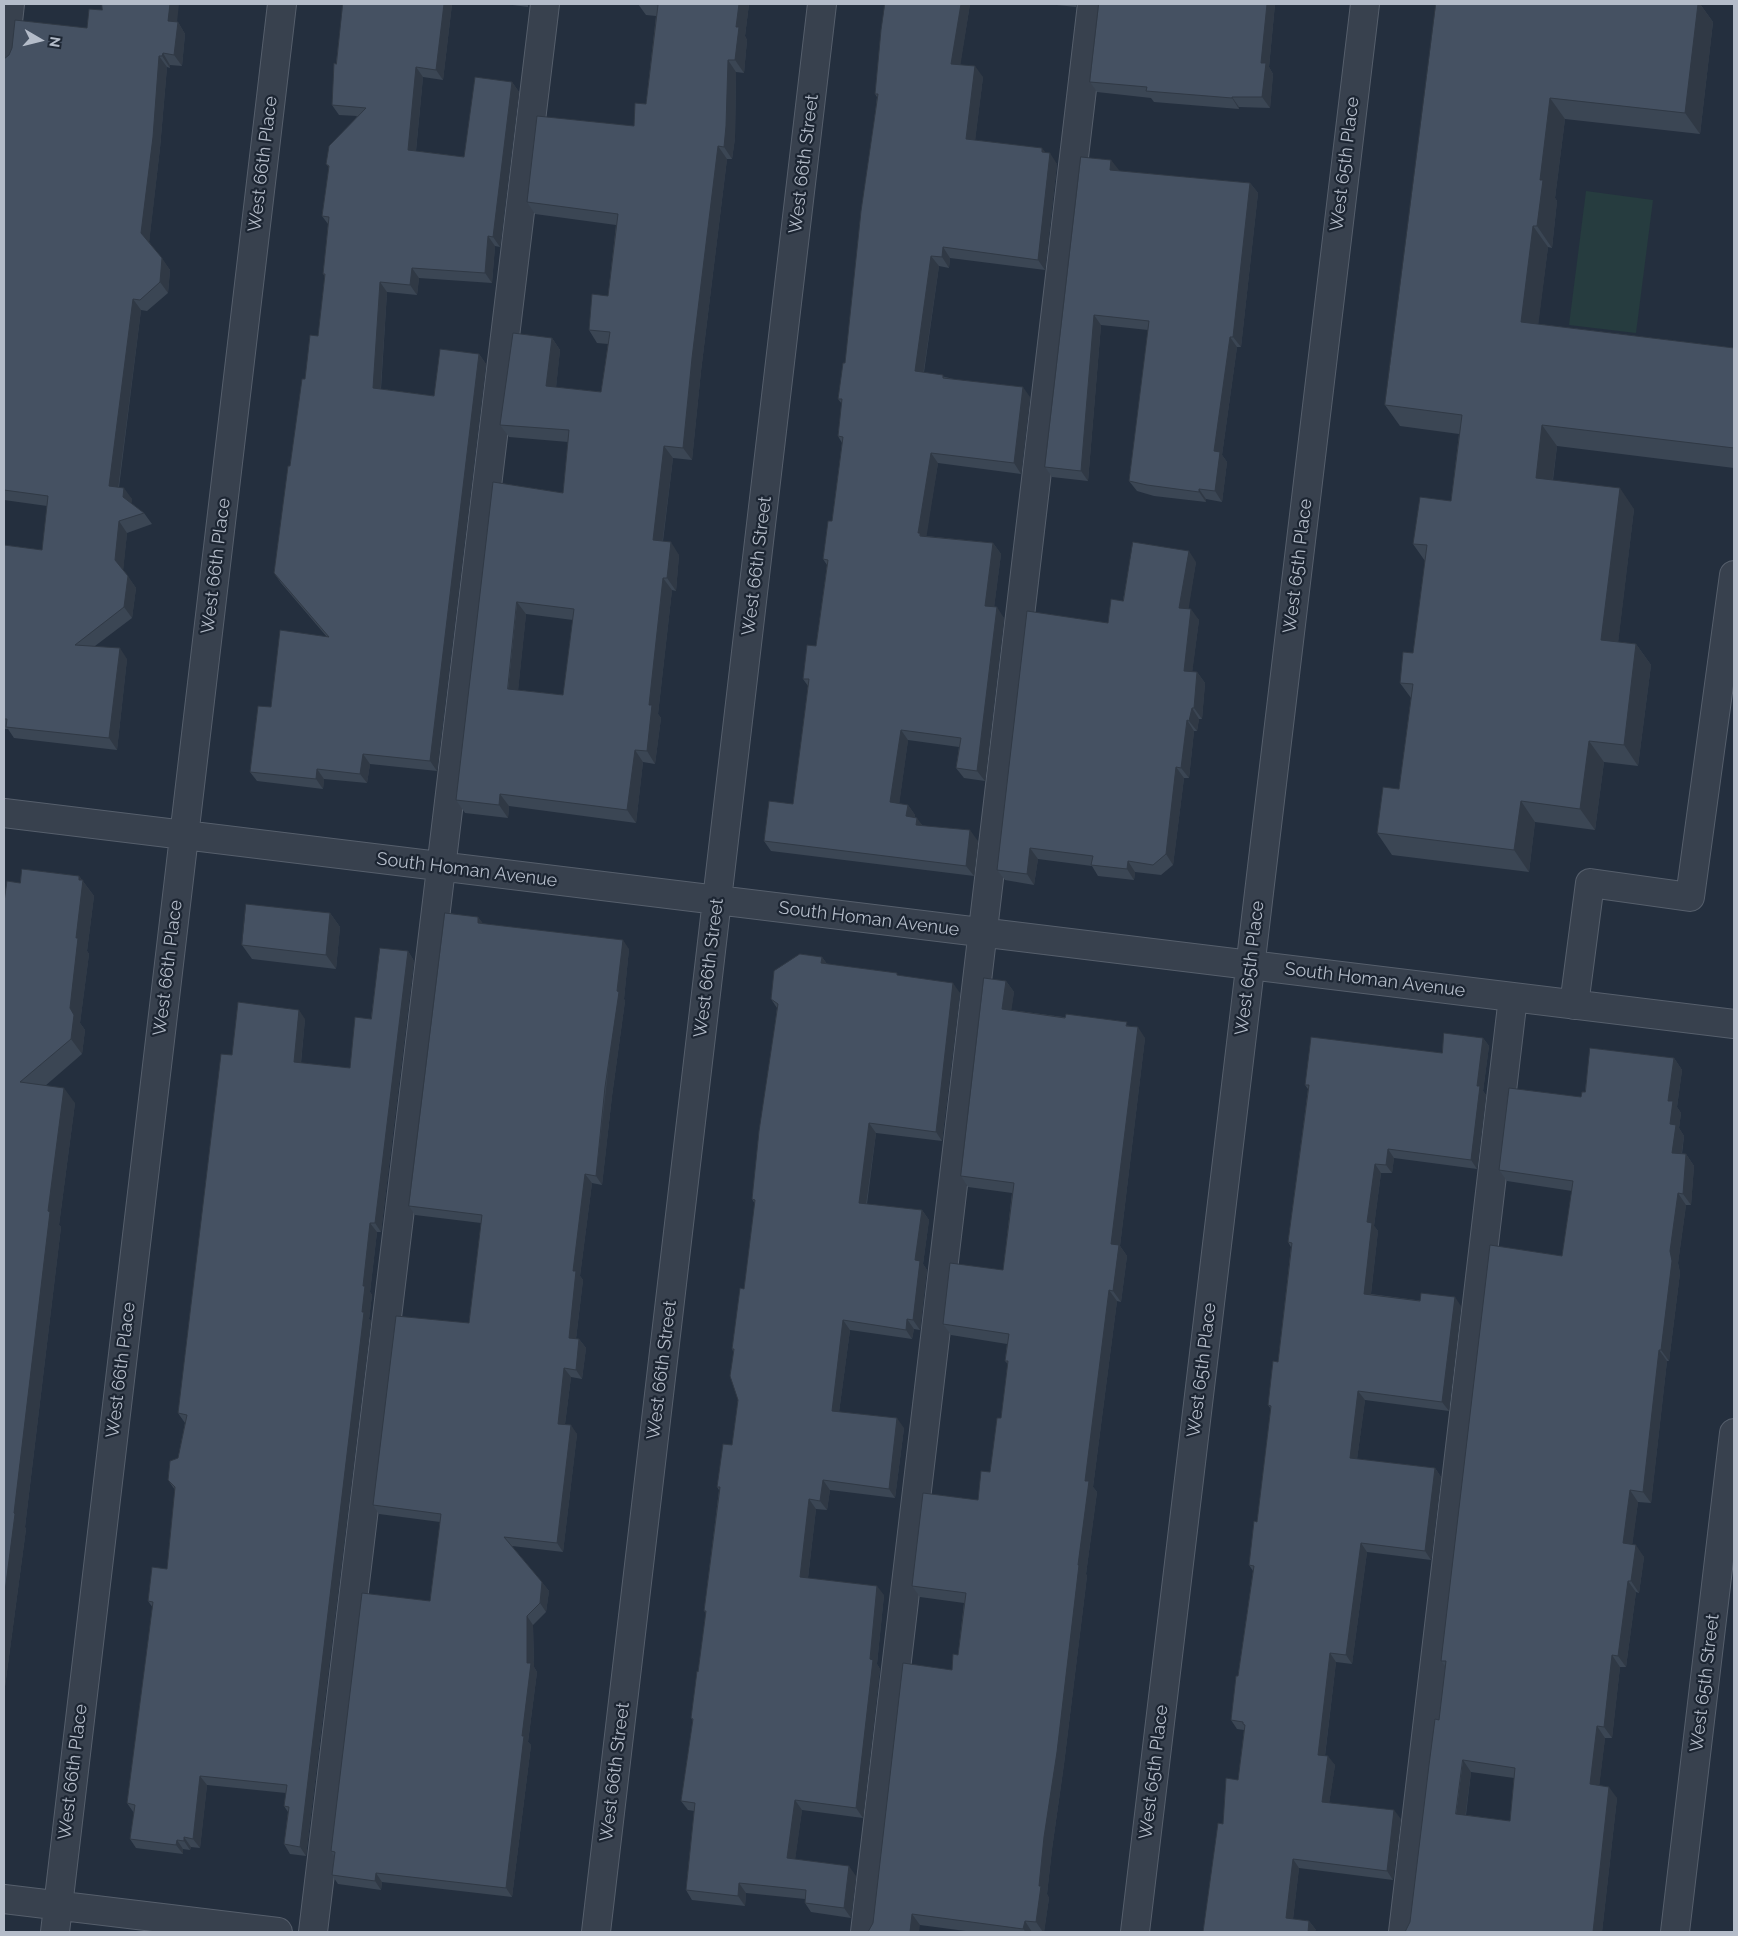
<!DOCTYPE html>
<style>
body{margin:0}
#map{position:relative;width:1738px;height:1936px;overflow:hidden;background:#242f3e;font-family:Raleway,sans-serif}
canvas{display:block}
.frame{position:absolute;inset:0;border:5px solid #b4bcc9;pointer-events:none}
.north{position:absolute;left:15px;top:15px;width:50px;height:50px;-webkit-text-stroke:4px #1d2633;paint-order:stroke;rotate:98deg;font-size:14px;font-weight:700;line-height:20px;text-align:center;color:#b4bcc9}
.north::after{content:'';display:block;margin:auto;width:18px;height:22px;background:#b4bcc9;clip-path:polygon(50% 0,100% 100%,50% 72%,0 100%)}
</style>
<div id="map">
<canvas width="1738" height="1936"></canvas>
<div class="frame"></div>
<div class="north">N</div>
</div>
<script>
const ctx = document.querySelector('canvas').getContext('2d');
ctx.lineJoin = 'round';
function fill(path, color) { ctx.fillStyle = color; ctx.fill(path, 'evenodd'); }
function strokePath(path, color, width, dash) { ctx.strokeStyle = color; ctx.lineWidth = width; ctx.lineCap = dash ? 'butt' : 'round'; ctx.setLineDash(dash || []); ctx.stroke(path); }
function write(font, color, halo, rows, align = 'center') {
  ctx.font = font + ' Raleway,sans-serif'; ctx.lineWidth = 4.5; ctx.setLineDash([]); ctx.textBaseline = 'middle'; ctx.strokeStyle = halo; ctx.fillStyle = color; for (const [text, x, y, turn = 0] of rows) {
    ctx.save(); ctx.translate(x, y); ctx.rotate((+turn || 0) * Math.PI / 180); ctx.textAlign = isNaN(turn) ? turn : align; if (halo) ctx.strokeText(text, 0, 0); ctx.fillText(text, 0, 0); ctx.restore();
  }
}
const green = new Path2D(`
 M1586 191 1653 200 1636 333 1569 325Z`);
const minor = new Path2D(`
 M4 57 10 4
 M4 813 1734 1024
 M1574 1005 1590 883 1690 897 1734 575
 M4 1899 278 1932
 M55 1932 282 4
 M313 1932 545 4
 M596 1932 822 4
 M865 1932 1092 4
 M1135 1932 1365 4
 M1403 1932 1513 997
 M1675 1932 1734 1433`);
const wall = new Path2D(`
 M343 4H452L443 80 423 77 416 151 464 157 512 82 519 92 500 247 495 246 492 283 419 278 417 295 387 292 381 389 434 396 479 354 486 364 437 771 370 764 367 783 324 779 323 789 257 781 250 772 271 707 327 637 281 583 274 573 290 466 305 379 318 336 325 276 323 274 328 224 322 216 329 167 326 164 357 116 339 115 332 105Z
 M505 4H528V7Z
 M638 4H749L745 36 747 40 744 73 736 72 735 138 732 159H727L701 371 692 460 673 458 663 541 679 555 676 591 672 590 658 714 661 718 655 764 643 762 636 823 509 806 508 818 465 813 456 800 493 482 563 493 568 442 509 437 500 425 552 338 560 350 556 387 601 392 608 344 597 343 589 330 608 296 616 225 535 214 527 202 634 126 646 104 656 16 646 15ZM526 614 573 620 563 695 518 690Z
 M885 4H970L960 65 983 77 975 140 1046 153 1057 164 1045 270 950 258 949 268 939 266 924 372 1030 397 1021 474 938 463 926 536 993 543 1001 554 994 607 1004 618 985 781 964 778 956 768 959 747 908 740 899 804 908 805 915 815V817L923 826 978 841 974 876 771 851 764 841 793 804 808 686 803 679 816 646 827 565 823 559 832 521 842 443 838 436 842 404 838 399 845 363 877 97 875 94Z
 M1047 4H1077L1076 7Z
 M1099 4H1275L1269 67 1273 74 1270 108 1239 107V109L1154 102 1151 98 1097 92 1090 82Z
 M1436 4H1700L1713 22 1700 134 1565 119 1555 198 1557 201 1552 248 1548 247 1538 324 1734 348V468L1557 446 1553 480 1634 509 1618 642 1636 644 1651 665 1638 766 1604 762 1595 830 1535 822 1529 872 1392 855 1377 833 1399 789 1411 698 1400 683 1413 653 1425 561 1413 544 1451 501 1459 434 1400 426 1385 405Z
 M178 22 185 34 182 66 170 65V68L167 67 160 148 149 242 170 270 168 293 147 311 141 310 119 487 132 499 131 504 144 513 152 524 127 533 123 570 136 588 132 618 95 646 127 659 117 750 14 738 8 729H4V545L42 550 47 506 4 500V59L87 28Z
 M1111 160 1118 171 1250 183 1258 193 1241 347H1237L1222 455 1227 462 1222 502 1206 499V502L1154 496 1137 491 1129 481 1148 330 1101 325 1088 481 1052 477 1045 467Z
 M1196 562 1188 609 1199 620 1192 672H1197L1205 683 1202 719H1199L1197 731H1194L1189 778H1184L1173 865 1161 875 1135 872 1134 880 1098 876 1092 866 1038 859 1034 885 1005 880 997 870 1108 623 1123 601Z
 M79 876 94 896 87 951 89 954 80 1023 85 1030 82 1054 45 1086 75 1103 59 1225 61 1227 25 1527 26 1529 4 1694V902L20 883Z
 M330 913 340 927 336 969 252 959 242 945Z
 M478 917 483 924 629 949 624 999 625 1001 612 1096 602 1185 592 1183 580 1276 583 1280 576 1339H579L586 1348 582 1379 571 1377 565 1424 577 1434 563 1552 512 1546 549 1591 546 1612 533 1625 534 1667 537 1672 528 1742 531 1745 512 1897 382 1882 381 1890 338 1884 332 1875 334 1856 331 1851 430 1601 440 1522 379 1514 373 1505 469 1323 481 1223 415 1215 409 1206Z
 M408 951 414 961 381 1232H377L370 1292 372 1295 369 1319 371 1321 306 1856 290 1854 284 1844 288 1812 284 1806 286 1793 207 1785 200 1848 191 1847 190 1850 183 1849V1854L136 1848 130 1839 134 1813 127 1803 153 1608 148 1601 167 1569 175 1490 168 1480 178 1458 185 1423 178 1413 232 1055 305 1019 301 1063 350 1068 371 1019Z
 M822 957 827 964 898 975 960 993 942 1141 876 1133 867 1204 922 1210 929 1220 923 1264 927 1270 920 1330 914 1329 912 1339 850 1330 839 1412 904 1428 895 1498 830 1490 827 1510 816 1509 808 1578 884 1595 877 1664 880 1669 863 1818 802 1810 795 1859 856 1876 851 1918 811 1912 805 1903V1899L746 1893 745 1906 692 1900 686 1890 694 1811 688 1810 681 1801 693 1721 691 1718 698 1672 706 1613 704 1611 719 1490 717 1487 732 1445 738 1400 733 1351 732 1349 744 1289 755 1204 752 1199 777 1008 771 999Z
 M1006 981 1014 992 1011 1010 1130 1026 1145 1038 1120 1246 1127 1256 1121 1302 1117 1301 1093 1487 1097 1492 1086 1574 1087 1576 1064 1764 1052 1849 1047 1894 1049 1898 1044 1932H973L920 1925 873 1923 952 1670 958 1655 964 1603 920 1597 912 1586 978 1500 990 1472 1001 1418 1008 1364 1005 1361 1007 1344 951 1335 943 1324 1003 1270 1012 1193 968 1187 961 1176Z
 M1483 1038 1489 1046 1483 1091 1486 1095 1477 1169 1394 1158 1392 1173H1381L1374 1226 1378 1231 1371 1294 1461 1306 1449 1411 1365 1400 1357 1459 1435 1468 1441 1477 1431 1560 1367 1552 1352 1664 1336 1662 1325 1756 1335 1765 1329 1803 1401 1819 1393 1880 1299 1868 1293 1919 1309 1921 1316 1930 1203 1932 1223 1824 1238 1780 1244 1730 1237 1729 1231 1720 1238 1676 1253 1571 1249 1565 1257 1522 1271 1409 1268 1405 1278 1362 1291 1247 1288 1242 1308 1089 1305 1085 1442 1053Z
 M1674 1058 1682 1070 1677 1107 1681 1113 1679 1128 1684 1136 1682 1154H1686L1694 1166 1691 1205H1686L1678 1263 1680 1273 1669 1361H1667L1651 1503 1638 1502 1632 1545 1644 1557 1639 1593 1636 1592 1626 1667H1620L1612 1738H1605L1599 1786 1617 1798 1602 1932H1405L1410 1922 1439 1720 1445 1666 1441 1661 1562 1256 1572 1191 1507 1181 1499 1170 1581 1097 1585 1092ZM1471 1772 1514 1778 1510 1821 1466 1815Z`);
const shadedWall = new Path2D(`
 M170 4H179L176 32 168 21Z
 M444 4H452L443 80 436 70Z
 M739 4H749L745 36 747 40 744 73 735 60 736 27Z
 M961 4H970L959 74 951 64Z
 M1267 4H1275L1269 67 1273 74 1270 108 1262 97 1261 63Z
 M1698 4H1700L1713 22 1700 134 1685 113Z
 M178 22 185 34 182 66 174 55Z
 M163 53 170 65V68L162 56Z
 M159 56 167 67 160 148 149 244 141 233Z
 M728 60 736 72 735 138 732 159 724 147Z
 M975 66 983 77 974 150 966 139Z
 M416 67 423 77 415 160 408 150Z
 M512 82 519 92 500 247 493 237Z
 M1232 97 1239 107V109L1232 98Z
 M1550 98 1565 119 1555 198 1557 201 1552 248 1537 226 1540 180Z
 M718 146 727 159 701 371 692 460 683 448 692 358Z
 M1042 148 1050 158V153L1057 164 1045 270 1038 260Z
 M1111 160 1119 170 1117 180 1110 170Z
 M1250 183 1258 193 1241 347 1233 337Z
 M1533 226 1548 247 1536 343 1521 322Z
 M488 236 495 246 492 283 485 273Z
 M943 247 950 258 949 268 942 257Z
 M931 256 939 266 922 382 915 371Z
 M162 258 170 270 168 293 160 282Z
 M412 268 419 278 417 295 410 285Z
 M380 282 387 292 380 398 373 388Z
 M133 299 141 310 117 497 109 486Z
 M1094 315 1101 325 1088 481 1081 471Z
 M1230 337 1237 347 1222 455 1227 462 1222 502 1215 491 1214 451Z
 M552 338 560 350 555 398 546 386Z
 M479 354 486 364 437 771 430 761Z
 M1023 387 1030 397 1021 474 1014 463Z
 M1542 425 1557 446 1550 499 1536 478Z
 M664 446 673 458 661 553 653 540Z
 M931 453 938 463 926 540 918 533Z
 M124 488 132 499 131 508 123 497Z
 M1620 488 1634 509 1616 661 1601 640Z
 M1199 489 1206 499V502L1199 492Z
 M119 521 127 533 123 572 115 560Z
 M671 542 679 555 676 591 667 578Z
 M993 543 1001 554 993 616 985 606Z
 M1189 551 1196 562 1187 619 1179 608Z
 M128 576 136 588 132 618 124 607Z
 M663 578 672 590 658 714 661 718 655 764 647 751 649 705Z
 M517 602 526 614 517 702 508 689Z
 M997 607 1004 618 985 781 977 771Z
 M1191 609 1199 620 1191 682 1184 671Z
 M1636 644 1651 665 1638 766 1624 745Z
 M120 648 127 659 117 750 109 738Z
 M1197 672 1205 683 1202 719 1194 708Z
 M1192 708 1199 719 1197 731 1189 721Z
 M1187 720 1194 731 1189 778 1181 768Z
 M901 730 908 740 898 813 890 802Z
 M1589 741 1604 762 1595 830 1580 809Z
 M635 750 643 762 636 823 627 810Z
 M363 754 370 764 367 783 360 774Z
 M1176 767 1184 778 1173 865 1166 854Z
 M317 769 324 779 323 789 316 779Z
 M500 794 509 806 508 818 499 805Z
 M1521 801 1535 822 1529 872 1514 850Z
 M908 805 915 815 914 827 906 816Z
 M917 818 924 828 916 825Z
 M970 830 978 841 974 876 966 866Z
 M1030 848 1038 859 1034 885 1027 874Z
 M1128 861 1135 872 1134 880 1127 869Z
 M79 876 94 896 87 951 89 954 80 1023 85 1030 82 1054 71 1039 70 1008 76 938Z
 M330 913 340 927 336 969 326 955Z
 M478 917 485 926 478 923Z
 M623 940 629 949 624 999 625 1001 612 1096 602 1185 596 1176Z
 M408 951 414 961 381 1232 375 1223Z
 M822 957 829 967 821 963Z
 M1006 981 1014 992 1010 1020 1002 1009Z
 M953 983 960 993 942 1141 936 1132Z
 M299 1010 305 1019 300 1071 294 1062Z
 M1138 1027 1145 1038 1120 1246 1127 1256 1121 1302 1113 1291 1111 1244Z
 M1483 1038 1489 1046 1483 1091 1486 1095 1477 1169 1471 1160 1477 1086Z
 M1674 1058 1682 1070 1677 1107 1681 1113 1679 1128 1684 1136 1680 1164 1672 1153 1668 1101Z
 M64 1088 75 1103 59 1225 61 1227 25 1527 26 1529 4 1694V1599L48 1211Z
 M869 1123 876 1133 865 1212 859 1203Z
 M1388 1149 1394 1158 1392 1173 1386 1165Z
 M1686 1154 1694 1166 1691 1205 1683 1194Z
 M1375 1164 1381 1173 1374 1226 1378 1231 1370 1302 1364 1294 1367 1222Z
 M585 1174 592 1183 580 1276 583 1280 575 1347 569 1338 573 1271Z
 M1678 1193 1686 1205 1678 1263 1680 1273 1669 1361 1661 1350 1670 1251Z
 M922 1210 929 1220 923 1264 927 1270 920 1330 913 1320 915 1260Z
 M370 1223 377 1232 370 1292 372 1295 369 1319 371 1321 306 1856 300 1847 362 1312 363 1286Z
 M1109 1290 1117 1301 1093 1487 1097 1492 1086 1574 1087 1576 1064 1764 1052 1849 1047 1894 1049 1898 1044 1932H1043L1036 1922 1039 1886 1044 1837 1078 1565 1085 1481Z
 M1455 1297 1461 1306 1449 1411 1442 1402Z
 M907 1319 914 1329 912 1339 906 1330Z
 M843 1320 850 1330 838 1420 832 1411Z
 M579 1339 586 1348 582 1379 576 1370Z
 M1659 1350 1667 1361 1651 1503 1643 1492Z
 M564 1368 571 1377 564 1432 558 1424Z
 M1358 1391 1365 1400 1356 1467 1350 1458Z
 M897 1418 904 1428 895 1498 889 1489Z
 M571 1425 577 1434 563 1552 557 1543Z
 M1435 1468 1441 1477 1431 1560 1425 1551Z
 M823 1480 830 1490 827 1510 820 1501Z
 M1630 1490 1638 1502 1631 1555 1623 1543Z
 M809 1499 816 1509 807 1586 800 1577Z
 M1361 1543 1367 1552 1352 1664 1346 1655Z
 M1636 1545 1644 1557 1639 1593 1631 1581Z
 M1628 1581 1636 1592 1626 1667 1618 1656Z
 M542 1582 549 1591 546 1612 540 1603Z
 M877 1586 884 1595 877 1664 880 1669 863 1818 856 1808 870 1659Z
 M527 1616 533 1625 534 1667 537 1672 528 1742 531 1745 512 1897 506 1888 522 1736 527 1663Z
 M1330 1653 1336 1662 1324 1763 1318 1755Z
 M1612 1655 1620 1667 1612 1738 1604 1727Z
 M1597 1726 1605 1738 1598 1796 1590 1784Z
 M1328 1756 1335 1765 1328 1811 1322 1802Z
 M1463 1760 1471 1772 1464 1826 1456 1814Z
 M200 1776 207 1785 200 1848 193 1839Z
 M1609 1787 1617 1798 1602 1932H1593Z
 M795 1800 802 1810 794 1868 787 1858Z
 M1394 1810 1401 1819 1393 1880 1387 1871Z
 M184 1837 191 1847 190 1850 184 1841Z
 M177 1840 183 1849V1854L176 1845Z
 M1293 1859 1299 1868 1292 1927 1286 1918Z
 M849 1866 856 1876 851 1918 844 1908Z
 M376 1873 382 1882 381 1890 375 1881Z
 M739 1883 746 1893 745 1906 738 1896Z
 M912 1914 920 1925 919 1932H910Z
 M1025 1921 1032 1932H1026L1023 1929Z
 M1309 1921 1316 1930 1315 1932H1308Z`);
const building = new Path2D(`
 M102 4H170L168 21 178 22 174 55 163 53 162 56H159L153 137 141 233 162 258 160 282 140 300 133 299 109 486 124 488 123 497 144 513 119 521 115 560 128 576 124 607 75 645 120 648 109 738 6 727 7 719H4V545L42 550 48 496 4 490V59L9 55 12 48 15 20 87 28 89 9 102 10Z
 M343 4H444L436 70 416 67 408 150 464 157 475 77 512 82 493 237 488 236 485 273 412 268 410 285 380 282 373 388 434 396 440 349 479 354 430 761 363 754 360 774 317 769 316 779 250 772 258 706 271 707 280 630 329 637 274 573 288 466H290L302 379H305L310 335 318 336 325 274H323L329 217 322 216 329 166 326 164 329 146 366 108 332 105 334 63 336 64Z
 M648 4H739L736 27H739L735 60H728L726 126 724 147 718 146 692 358 683 448 664 446 653 540 671 542 667 578H663L649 705H652L647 751 635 750 627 810 500 794 499 805 456 800 493 482 563 493 569 430 500 425 513 333 552 338 546 386 601 392 610 332 589 330 592 294 608 296 618 214 527 202 537 116 634 126 635 103 646 104 658 5ZM517 602 574 609 563 695 508 689Z
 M885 4H961L951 64 975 66 966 139 1042 148V152L1050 153 1038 260 943 247 942 257 931 256 915 371 943 375V378L1023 387 1014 463 931 453 918 533H920V536L993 543 985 606 997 607 977 771 956 768 961 738 901 730 890 802 908 805 906 816 917 818 916 825 970 830 966 866 764 841 769 801 793 804 809 679H803L807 645 816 646 828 560 823 559 828 521H832L843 437 838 436 842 399H838L843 363H845L861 211 878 94H875L881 30Z
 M1099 4H1267L1261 63H1266L1262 97H1232V98L1146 91 1147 87 1090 82Z
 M1436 4H1698L1685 113 1550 98 1540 180H1543L1537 226H1533L1521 322 1734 348V448L1542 425 1536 478 1620 488 1601 640 1636 644 1624 745 1589 741 1580 809 1521 801 1514 850 1377 833 1383 787 1399 789 1413 684 1400 683 1403 652 1413 653 1427 545 1413 544 1420 497 1451 501 1462 415 1385 405Z
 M1081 157 1111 160 1110 170 1250 183 1233 337H1230L1214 451 1220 452 1215 491 1199 489V492L1147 485 1129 481 1149 321 1094 315 1081 471 1045 467Z
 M1133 542 1189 551 1179 608 1191 609 1184 671 1197 672 1194 708H1192L1189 721 1187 720 1181 768 1176 767 1166 854 1153 865 1128 861 1127 869 1091 865 1093 856 1030 848 1027 874 997 870 1027 611 1108 623 1111 599 1123 601Z
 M22 869 79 876V880H83L76 938H78L70 1008 74 1015 71 1039 20 1082 64 1088 48 1211 50 1212 14 1513 15 1514 4 1599V902L7 881 20 883Z
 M246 904 330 913 326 955 242 945Z
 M445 913 478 917V923L623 940 617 991 619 992 605 1087 596 1176 585 1174 573 1271H576L569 1338 579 1339 576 1370 564 1368 558 1424 571 1425 557 1543 504 1537 542 1582 540 1603 527 1616V1663H531L522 1736H524L506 1888 376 1873 375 1881 332 1875 335 1852 331 1851 362 1593 430 1601 441 1514 373 1505 396 1316 469 1323 482 1215 409 1206Z
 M380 948 408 951 375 1223H370L363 1286H365L362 1312H364L300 1847 284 1844 289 1807 284 1806 287 1785 200 1776 193 1839 184 1837V1841L177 1840 176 1845 130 1839 135 1805 127 1803 153 1602 148 1601 152 1567 167 1569 175 1487 168 1480 170 1461 178 1458 187 1415 178 1413 221 1054 232 1055 238 1002 299 1010 294 1062 350 1068 355 1017 371 1019Z
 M800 954 822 957 821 963 897 973V975L953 983 936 1132 869 1123 859 1203 922 1210 915 1260 920 1261 913 1320 907 1319 906 1330 843 1320 832 1411 897 1418 889 1489 823 1480 820 1501 809 1499 800 1577 877 1586 870 1659 873 1660 856 1808 795 1800 787 1858 849 1866 844 1908 805 1903 806 1890 739 1883 738 1896 686 1890 695 1803 681 1801 693 1719 691 1718 697 1671 698 1672 706 1611H704L720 1487H717L723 1444 732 1445 738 1400 730 1376 734 1349H732L740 1288 744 1289 755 1200 752 1199 759 1131 778 1004 771 999 774 971Z
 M984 978 1006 981 1002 1009 1065 1018 1066 1014 1127 1022 1126 1026 1138 1027 1111 1244 1119 1245 1113 1291 1109 1290 1085 1481H1089L1078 1565H1079L1057 1752 1044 1837 1039 1886H1041L1036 1922 1025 1921 1023 1929 912 1914 910 1932H868L873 1923 903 1663 952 1670 953 1654 958 1655 966 1593 912 1586 923 1493 978 1500 981 1471 990 1472 997 1418H1001L1008 1361H1005L1009 1334 943 1324 950 1263 1003 1270 1014 1183 961 1176Z
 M1444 1033 1483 1038 1477 1086H1480L1471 1160 1388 1149 1386 1165 1375 1164 1367 1222 1372 1223 1364 1294 1420 1301 1421 1293 1455 1297 1442 1402 1358 1391 1350 1458 1435 1468 1425 1551 1361 1543 1346 1655 1330 1653 1318 1755 1328 1756 1322 1802 1394 1810 1387 1871 1293 1859 1286 1918 1309 1921 1308 1932H1203L1218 1823 1223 1824 1226 1778 1238 1780 1245 1725 1243 1724V1722L1231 1720 1236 1676H1238L1254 1566 1249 1565 1254 1521 1257 1522 1271 1406 1268 1405 1273 1361 1278 1362 1292 1243 1288 1242 1309 1085H1305L1311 1037 1442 1053Z
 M1590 1048 1674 1058 1668 1101H1673L1670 1124 1676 1125 1672 1153 1686 1154 1683 1194 1678 1193 1670 1251 1672 1261 1661 1350H1659L1643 1492 1630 1490 1623 1543 1636 1545 1631 1581H1628L1618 1656 1612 1655 1604 1727 1597 1726 1590 1784 1609 1787 1593 1932H1405L1410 1922 1429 1765 1435 1719 1439 1720 1446 1661H1441L1490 1245 1562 1256 1573 1181 1499 1170 1509 1088 1581 1097 1582 1092H1585ZM1463 1760 1515 1768 1510 1821 1456 1814Z`);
const streetNames = [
 ["West 66th Place",263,164,-83],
 ["West 66th Street",804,164,-83],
 ["West 65th Place",1345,164,-83],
 ["West 66th Place",216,566,-83],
 ["West 66th Street",757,566,-83],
 ["West 65th Place",1298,566,-83],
 ["South Homan Avenue",467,870,7],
 ["South Homan Avenue",869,919,7],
 ["West 66th Place",168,968,-83],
 ["West 66th Street",709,968,-83],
 ["West 65th Place",1250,968,-83],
 ["South Homan Avenue",1375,980,7],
 ["West 66th Place",121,1370,-83],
 ["West 66th Street",662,1370,-83],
 ["West 65th Place",1202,1370,-83],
 ["West 65th Street",1705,1683,-83],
 ["West 66th Place",73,1772,-83],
 ["West 66th Street",615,1772,-83],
 ["West 65th Place",1154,1772,-83]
];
fill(green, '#263c3f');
strokePath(minor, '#565f6c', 30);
strokePath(minor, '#38414e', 28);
fill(wall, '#3b4654');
fill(shadedWall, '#303945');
fill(building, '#455162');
strokePath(building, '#303945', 1);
write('18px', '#b4bcc9', '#1d2633', streetNames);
</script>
